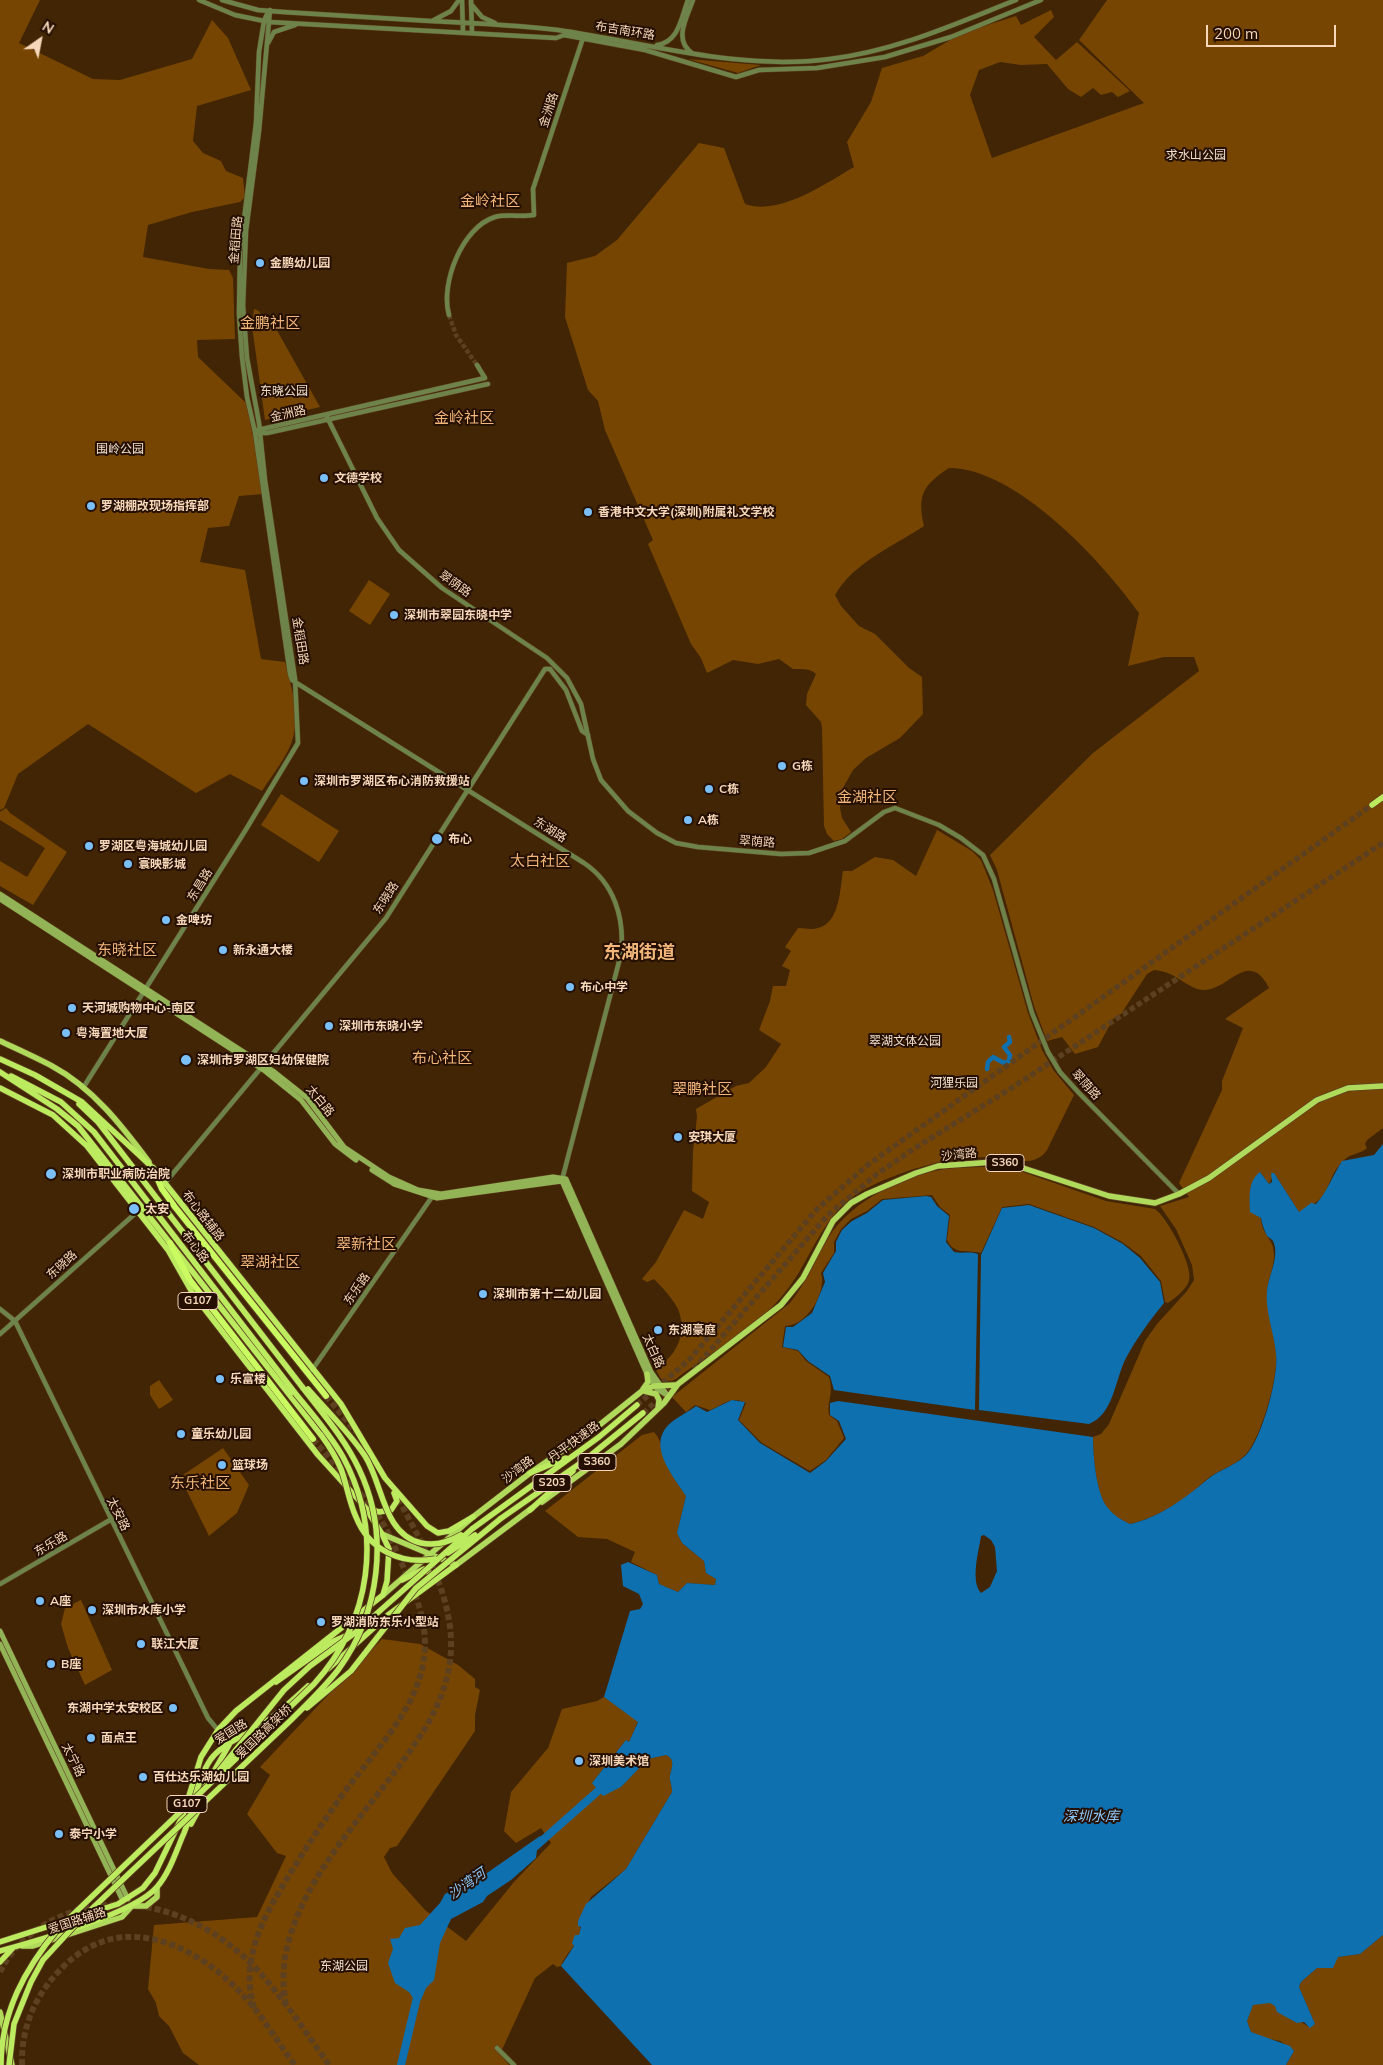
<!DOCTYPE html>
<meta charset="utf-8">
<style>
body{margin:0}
#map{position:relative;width:1383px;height:2065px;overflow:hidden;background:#412504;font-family:Mulish,sans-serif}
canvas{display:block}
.north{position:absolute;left:15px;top:15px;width:50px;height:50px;-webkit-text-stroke:4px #240f00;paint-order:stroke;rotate:33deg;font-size:14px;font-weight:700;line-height:20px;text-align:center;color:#f6d7ba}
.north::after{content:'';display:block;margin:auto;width:18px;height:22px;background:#f6d7ba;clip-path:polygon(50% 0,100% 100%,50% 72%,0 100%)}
.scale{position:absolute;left:1206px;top:25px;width:130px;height:22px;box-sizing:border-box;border:2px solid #f6d7ba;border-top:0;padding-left:6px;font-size:15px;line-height:18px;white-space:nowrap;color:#f6d7ba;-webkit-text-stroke:4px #240f00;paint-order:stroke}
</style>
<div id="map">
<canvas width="1383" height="2065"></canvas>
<div class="north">N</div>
<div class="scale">200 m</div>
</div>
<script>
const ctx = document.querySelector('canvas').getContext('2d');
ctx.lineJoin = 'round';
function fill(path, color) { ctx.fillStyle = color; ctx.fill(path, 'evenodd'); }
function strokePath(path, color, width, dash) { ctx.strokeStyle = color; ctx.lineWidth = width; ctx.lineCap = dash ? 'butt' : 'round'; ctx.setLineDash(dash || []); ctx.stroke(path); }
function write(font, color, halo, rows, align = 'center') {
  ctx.font = font + ' Mulish,"Noto Sans SC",sans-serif'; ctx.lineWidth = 4; ctx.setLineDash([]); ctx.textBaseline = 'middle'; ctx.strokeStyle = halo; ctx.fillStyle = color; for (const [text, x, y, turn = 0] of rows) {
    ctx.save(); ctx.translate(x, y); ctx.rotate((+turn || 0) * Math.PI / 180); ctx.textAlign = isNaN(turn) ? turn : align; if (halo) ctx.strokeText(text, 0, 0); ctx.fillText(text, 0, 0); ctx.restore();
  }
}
const green = new Path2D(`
 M0 0H40L19 43 93 79 120 80 192 59 212 20 228 38 251 90 197 106 193 141 203 153 221 161 226 171 243 178 245 197 240 202 192 212 148 225 143 257 209 269 229 270 233 278 235 339 197 340 198 357 246 403 256 449 263 494 239 496 229 526 208 528 200 562 245 570 261 659 285 662C291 685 300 714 293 738 288 756 272 775 262 791L230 774 196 793 88 724 18 774 4 808 0 810Z
 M1107 0H1383V1128L1367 1140 1365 1144 1367 1148C1361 1154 1351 1153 1344 1160 1326 1176 1331 1200 1306 1207L1304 1210 1299 1212 1274 1173 1269 1184 1260 1172C1260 1189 1258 1209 1262 1225 1266 1239 1274 1239 1274 1256 1274 1268 1267 1281 1267 1293 1268 1314 1274 1333 1276 1353 1279 1375 1261 1438 1246 1454 1236 1465 1223 1468 1211 1476 1204 1481 1198 1488 1191 1493 1173 1507 1151 1519 1130 1524 1122 1520 1114 1516 1108 1509 1096 1495 1093 1454 1093 1437L1101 1434 1109 1424 1145 1341 1157 1324 1187 1291 1194 1280 1192 1265 1176 1229 1160 1206 1189 1197 1179 1183 1222 1090V1081L1243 1028 1225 1019 1269 988C1249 948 1229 990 1204 990 1188 990 1176 971 1154 970L1147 974 1121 1014 1113 1019 1098 1047 1075 1054 1062 1037 1047 1041 1034 1006 997 870 990 855 1093 753 1199 671 1194 657H1164L1128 666 1139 613C1102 561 1016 468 949 468 923 485 917 495 924 526 894 546 854 562 835 595L841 606 859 626 875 634 909 668 922 677 923 714 900 738 866 758 853 770 844 786 840 808 842 818 851 832 842 839 834 841 827 834 824 826 822 727 821 722 806 705 807 694 816 674C809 668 802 669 793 669L779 659 758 664 733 660 707 673 701 658 691 644 648 544 653 540 605 430 598 401 588 390 565 317 567 263 595 256 617 240 699 143 724 148 745 204C779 216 825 184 854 167L847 142 871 102 882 68 923 56 962 33 1016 16 1021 25 1051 10 1054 17 1034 37 1056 60 1077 42 1130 91 1118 97 1112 92 1101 95 1093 88 1081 97 1068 89 1047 64 1021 65 1000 62 979 70 970 95 992 158 1144 103 1079 40Z
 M688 59 761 65 738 73Z
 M254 309 259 311 267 326 274 325 320 407 265 420 252 326Z
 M369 580 390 594 370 625 349 611Z
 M281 794 339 831 319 862 261 825Z
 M6 808 10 813 67 852 33 905 0 886V861L27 877 45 848 0 820V812Z
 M937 830 972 851 981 860 993 890 1028 1013 1042 1050 1054 1071 1074 1095 1047 1150C1034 1170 1007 1157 987 1157 946 1157 908 1169 871 1186 817 1211 814 1265 775 1304 747 1334 708 1354 676 1379L671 1381 661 1379 655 1368C676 1358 688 1333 678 1309 673 1299 662 1287 654 1279L647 1282 642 1279 656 1262 684 1210 703 1219 709 1202 692 1191 693 1151 697 1117 696 1109 736 1086 749 1083 766 1067 781 1044 759 1030 770 1001 773 986H786L790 970 782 966 791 951 785 947 798 928C804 928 812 930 818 928 840 923 840 888 843 871H852L875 857 893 860 916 876Z
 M993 1167 1014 1169 1106 1201 1155 1209C1167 1217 1194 1267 1189 1281 1186 1290 1175 1298 1168 1303L1165 1302 1161 1281 1141 1256 1122 1242 1094 1227 1029 1204 1002 1207 981 1253C966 1249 955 1256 947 1240L950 1215 940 1207 932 1195 882 1199 867 1211 851 1219 841 1229 834 1242V1253L821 1273C827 1292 807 1326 785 1326L782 1347 798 1351 806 1361 829 1377C834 1396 827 1398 829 1415L837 1421 844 1438 826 1460 810 1471 762 1443 739 1420 746 1403C731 1395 723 1405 710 1410L695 1405 686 1412 672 1397 790 1303C806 1283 815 1260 828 1238 851 1200 911 1171 955 1168 967 1167 980 1167 993 1167Z
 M159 1380 173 1400 159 1409 150 1395V1386Z
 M654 1432C663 1441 663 1457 669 1469 673 1478 680 1487 686 1496L677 1533 682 1543 704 1561 706 1573 716 1579 715 1585 687 1583 678 1592 659 1584 657 1575 631 1562 635 1552 607 1539 578 1537 545 1511 642 1435Z
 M223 1448 249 1485 237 1513 209 1536 180 1477Z
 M81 1600 112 1670 85 1685 68 1648 61 1624 65 1608Z
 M382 1639 420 1644 458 1665 475 1679V1687L480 1690 475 1715V1731L397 1846 390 1848 384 1857 392 1873 425 1910 466 1941 514 1882 551 1843 541 1828 516 1843 504 1831 511 1792 548 1748 562 1709 597 1701 604 1697 638 1721 629 1742 626 1740 592 1783 621 1787 648 1759 666 1755C678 1760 669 1771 670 1780 671 1784 672 1788 672 1792L626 1869 591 1897 578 1921C587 1938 566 1951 561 1966L557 1967 553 1964 535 1978 500 2054 509 2065H199L183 2053 169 2026 159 2016 156 2003 148 1989 154 1925 257 1917 286 1856 277 1853 247 1814 270 1775 260 1767 329 1694 367 1648H373Z
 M1383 1935V2065H1286L1294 2051 1280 2041 1265 2038 1251 2032 1247 2021 1253 2004 1270 2002 1309 2027 1315 2024 1299 1987 1301 1982 1317 1968 1338 1957 1360 1954Z`);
const water = new Path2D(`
 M1383 1144V1935L1360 1954 1338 1957 1333 1968H1317L1301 1982 1299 1987 1315 2024 1310 2028 1304 2022 1297 2023 1277 2012 1275 2006 1270 2003 1253 2005 1247 2021 1251 2032 1290 2046 1294 2051 1286 2065H652L561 1966 574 1946 572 1943 575 1935H579L581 1927 578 1926V1921L586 1904 626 1869 672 1792C672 1788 671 1784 670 1780 669 1771 678 1760 666 1755L648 1759 621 1787 603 1796 592 1783 626 1740 629 1742 638 1722 604 1697 630 1611 640 1609 643 1604 639 1594 623 1586 621 1565 628 1562 657 1575 659 1584 678 1592 687 1583 715 1585 716 1579 706 1573 704 1561 682 1543 677 1533 686 1496C675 1479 650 1450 665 1429 671 1420 687 1413 696 1406L707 1412 732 1400 745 1402 738 1420 760 1443 810 1473 826 1461 846 1439 839 1421 830 1415V1403L838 1401 1093 1437C1093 1454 1096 1495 1108 1508 1114 1516 1122 1520 1130 1524 1159 1518 1185 1498 1208 1479 1220 1469 1235 1466 1246 1455 1262 1439 1279 1375 1276 1354 1274 1332 1265 1312 1267 1290 1269 1275 1280 1255 1273 1241 1272 1239 1269 1238 1267 1236 1264 1230 1262 1224 1261 1218L1250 1212C1250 1198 1247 1182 1260 1172L1269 1184 1272 1182 1271 1173H1274L1299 1212 1311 1203 1316 1204C1327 1192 1333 1175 1342 1161L1374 1155ZM984 1535 991 1540 995 1547 997 1571 990 1587 981 1593C970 1581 979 1550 981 1536Z
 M926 1196 931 1197 937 1206 949 1216 946 1242 954 1252C963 1254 969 1251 978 1254L975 1410 834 1390 830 1376 808 1361 798 1350 783 1347 786 1327H793L812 1313 825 1282 823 1273 836 1251V1242L842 1230 852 1221 867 1213 883 1200Z
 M1029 1205 1094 1228 1123 1244 1140 1258 1160 1282 1164 1303C1150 1320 1137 1338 1126 1358 1115 1379 1114 1414 1089 1424L979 1410 981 1255 1002 1208Z
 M540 1836 545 1840 537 1850 536 1858 511 1880 487 1896 483 1902 451 1919 440 1943 434 1980 426 1988 421 2000 413 1998 409 1992 395 1983 388 1963 393 1949 390 1939 399 1938 405 1928 420 1925 440 1903 445 1894 487 1873Z`);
const canal = new Path2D(`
 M987 1069 988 1062 993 1057 1004 1063 1009 1061 1010 1055 1004 1047 1010 1042 1009 1037`);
const river = new Path2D(`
 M536 1846 598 1791
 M401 2065 419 1989`);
const tertiaryTunnel = new Path2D(`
 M449 315 456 335 477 365`);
const trunkTunnel = new Path2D(`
 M694 1369 827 1216 877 1174 915 1148 1010 1089 1383 843
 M637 1405 690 1359 817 1209 869 1164 1372 805
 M643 1413 677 1383`);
const motorwayTunnel = new Path2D(`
 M326 1396 356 1432
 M313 1439 377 1513 390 1536 408 1578
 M0 1972C15 1941 45 1920 78 1910 145 1891 216 1923 261 1974 286 2002 307 2034 329 2065
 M286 2005C268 1917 348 1835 397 1769 426 1730 453 1690 451 1639 449 1589 420 1539 396 1495
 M254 2008C241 1964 259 1925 282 1887 302 1854 323 1821 346 1790 393 1727 449 1678 414 1592
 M22 2065C21 2028 35 1995 61 1969 124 1903 208 1950 255 2009 269 2027 281 2047 295 2065`);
const tertiary = new Path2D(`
 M199 0 235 15 269 22 556 38 564 35 645 50 736 77 759 70 817 68 885 57 951 37 1041 0
 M222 0 258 10 283 12C332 15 381 18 430 21 473 23 515 25 558 30 648 43 738 71 830 59 896 51 955 24 1016 0
 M462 0 463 32
 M471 0 472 33
 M471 4 482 17 495 23
 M268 12 264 21 259 52 256 123 240 252 239 314 242 357 247 397 255 432 290 674 292 680 295 682
 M434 20 451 11 459 0
 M268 43 274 32 295 25
 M657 45C679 42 681 18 688 0
 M692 53C673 40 687 17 693 0
 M449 315C440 284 462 227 495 217 506 214 522 217 534 215L533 189 583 38
 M326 415 377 518 399 550 442 588 547 658 567 678 581 704 593 759 601 780 628 811 657 833 676 843 698 847 781 854 809 853 845 841 884 812 895 808 939 825 961 838 983 855 994 879 1032 1013 1048 1052 1060 1072 1079 1093 1179 1194
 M258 430 485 378 477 365
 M259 433H267L488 384
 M295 682 584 863C614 883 625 918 621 954L562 1180
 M83 1088 245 831 298 743 295 679 265 480 259 423 247 358 243 305 246 231 259 131 270 10
 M165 1183 386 918 545 669H550L566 690 582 731 588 735
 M0 1309 15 1321 208 1718 218 1730
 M0 1334 138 1211
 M312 1370 434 1194
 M0 1584 110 1520
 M497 2048 514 2065`);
const secondary = new Path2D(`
 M0 894 273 1071 307 1098 344 1147 389 1177 418 1190 441 1194 553 1177 566 1179 651 1372 667 1395
 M0 899 265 1071 301 1100 335 1144 356 1160
 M372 1170 394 1184 437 1198 562 1181 647 1374 657 1389 667 1395
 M0 1631 128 1899
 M0 1644 123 1901`);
const primary = new Path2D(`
 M0 1041C17 1049 35 1057 52 1066 93 1088 122 1126 149 1162
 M643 1389 648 1382 647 1374
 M644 1391 656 1394 659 1400 658 1408
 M542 1502 621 1444 664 1403 678 1384 781 1305 803 1278 833 1221 851 1203 867 1194 916 1173 938 1166 994 1162 1023 1168 1109 1196 1155 1203 1179 1194 1209 1178 1317 1100 1348 1088 1383 1086
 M382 1534 456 1565 532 1508
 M383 1595 473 1517 530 1473 597 1427 642 1391 654 1386 675 1385
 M22 1946H33L122 1917 132 1906H146L157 1897V1888
 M0 2012 12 2065`);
const trunk = new Path2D(`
 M1372 805 1383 797
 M0 1059 35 1075 82 1102 153 1168 341 1404 385 1478 427 1526 438 1533 449 1531 473 1517
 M0 1072 57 1109 78 1126 321 1435
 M11 1076 61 1102 94 1132 295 1393
 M0 1088 53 1115 87 1146 168 1250 193 1294 318 1455 365 1507 382 1534 389 1549 387 1581 383 1595 236 1711 218 1730 201 1757 183 1815 155 1873 143 1888 118 1904 0 1942
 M79 1104 98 1122 303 1388
 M530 1473 566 1458
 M369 1509 379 1512 391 1510 397 1501 394 1493
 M530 1510 573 1471
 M500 1519 585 1460 643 1413
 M472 1529 599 1437 637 1405
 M402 1580 424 1569 430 1573 428 1580
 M328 1669 388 1615 456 1565
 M276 1682 334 1641 350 1634
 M205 1787 229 1745
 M191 1824 198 1811V1805
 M0 1951C36 1941 134 1914 157 1887 170 1872 176 1851 184 1833 194 1809 196 1780 211 1759 223 1743 245 1736 261 1725 278 1714 293 1700 308 1686
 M0 1962 12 1949`);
const motorway = new Path2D(`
 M153 1168 162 1189 175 1207 326 1396
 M170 1243 190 1280 313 1439`);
const trunkBridge = new Path2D(`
 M308 1389C327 1411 349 1432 365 1456 383 1484 383 1534 421 1543 435 1546 449 1542 461 1535
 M321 1435C329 1446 336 1457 341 1469 347 1485 349 1502 356 1517 369 1550 401 1565 435 1559
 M448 1553 475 1535
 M307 1708 351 1671 416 1588 500 1519
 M218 1772 284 1690 310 1666 356 1632 472 1529
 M1 2065C1 2012 25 1969 58 1929L314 1684C371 1621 384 1533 343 1457 330 1434 312 1414 295 1393
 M9 2065 14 2024 31 1982 43 1960 78 1922 291 1720C307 1704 324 1688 338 1670 380 1613 390 1534 359 1469 345 1439 323 1414 303 1388`);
const markers = [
 [260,263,5,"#7abff8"],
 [324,478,5,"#7abff8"],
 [91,506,5,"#7abff8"],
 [588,512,5,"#7abff8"],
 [394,615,5,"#7abff8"],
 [782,766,5,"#7abff8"],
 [304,781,5,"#7abff8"],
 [709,789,5,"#7abff8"],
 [688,820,5,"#7abff8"],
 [437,839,6,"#7abff8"],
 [89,846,5,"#7abff8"],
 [128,864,5,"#7abff8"],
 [166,920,5,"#7abff8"],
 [223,950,5,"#7abff8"],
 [570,987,5,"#7abff8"],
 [72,1008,5,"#7abff8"],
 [329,1026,5,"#7abff8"],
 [66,1033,5,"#7abff8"],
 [186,1060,6,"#7abff8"],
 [678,1137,5,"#7abff8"],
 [51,1174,6,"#7abff8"],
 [134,1209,6,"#7abff8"],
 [483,1294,5,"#7abff8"],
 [658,1330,5,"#7abff8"],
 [220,1379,5,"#7abff8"],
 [181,1434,5,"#7abff8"],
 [222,1465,5,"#7abff8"],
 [40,1601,5,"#7abff8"],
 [92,1610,5,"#7abff8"],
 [321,1622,5,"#7abff8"],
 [141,1644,5,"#7abff8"],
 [51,1664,5,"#7abff8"],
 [173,1708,5,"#7abff8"],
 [91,1738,5,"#7abff8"],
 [579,1761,5,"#7abff8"],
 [143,1777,5,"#7abff8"],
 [59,1834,5,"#7abff8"]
];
const shields = [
 [1005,1163,38],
 [198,1301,40],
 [597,1462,38],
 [552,1483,38],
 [187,1804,40]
];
const shieldNames = [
 ["S360",1005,1163],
 ["G107",198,1301],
 ["S360",597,1462],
 ["S203",552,1483],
 ["G107",187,1804]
];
const streetNames = [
 ["布吉南环路",625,31,9],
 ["金洲路",549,110,-72],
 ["金稻田路",236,240,-85],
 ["金洲路",288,414,-13],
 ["翠荫路",455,584,35],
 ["金稻田路",300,641,81],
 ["东湖路",550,830,32],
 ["翠荫路",757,842,4],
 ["东昌路",200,885,-58],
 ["东晓路",386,898,-57],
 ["翠荫路",1086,1085,48],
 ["太白路",320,1101,51],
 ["沙湾路",959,1155,-6],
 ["布心路辅路",203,1216,52],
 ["布心路",195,1247,53],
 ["东晓路",62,1265,-42],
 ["东乐路",357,1289,-55],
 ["太白路",653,1351,66],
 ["丹平快速路",574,1442,-36],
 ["沙湾路",518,1470,-37],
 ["太安路",118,1514,64],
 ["东乐路",51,1544,-30],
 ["爱国路",231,1732,-32],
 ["爱国路高架桥",264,1732,-44],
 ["太宁路",73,1760,64],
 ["爱国路辅路",77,1921,-18]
];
const parkNames = [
 ["求水山公园",1196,155],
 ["东晓公园",284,391],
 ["围岭公园",120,449],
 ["翠湖文体公园",905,1041],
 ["河狸乐园",954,1083],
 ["东湖公园",344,1966]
];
const poiNames = [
 ["金鹏幼儿园",270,263],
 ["文德学校",334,478],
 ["罗湖棚改现场指挥部",101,506],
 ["香港中文大学(深圳)附属礼文学校",598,512],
 ["深圳市翠园东晓中学",404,615],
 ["G栋",792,766],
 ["深圳市罗湖区布心消防救援站",314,781],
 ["C栋",719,789],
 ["A栋",698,820],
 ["布心",448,839],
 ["罗湖区粤海城幼儿园",99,846],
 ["寰映影城",138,864],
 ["金啤坊",176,920],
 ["新永通大楼",233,950],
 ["布心中学",580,987],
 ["天河城购物中心-南区",82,1008],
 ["深圳市东晓小学",339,1026],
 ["粤海置地大厦",76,1033],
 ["深圳市罗湖区妇幼保健院",197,1060],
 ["安琪大厦",688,1137],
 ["深圳市职业病防治院",62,1174],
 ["太安",145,1209],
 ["深圳市第十二幼儿园",493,1294],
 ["东湖豪庭",668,1330],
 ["乐富楼",230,1379],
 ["童乐幼儿园",191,1434],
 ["篮球场",232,1465],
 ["A座",50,1601],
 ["深圳市水库小学",102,1610],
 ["罗湖消防东乐小型站",331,1622],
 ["联江大厦",151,1644],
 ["B座",61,1664],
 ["东湖中学太安校区",163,1708,"right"],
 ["面点王",101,1738],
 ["深圳美术馆",589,1761],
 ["百仕达乐湖幼儿园",153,1777],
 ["泰宁小学",69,1834]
];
const waterNames = [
 ["深圳水库",1091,1817],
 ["沙湾河",467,1884,-35]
];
const quarterNames = [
 ["金岭社区",490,201],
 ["金鹏社区",270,323],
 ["金岭社区",464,418],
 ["金湖社区",867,797],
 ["太白社区",540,861],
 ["东晓社区",127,950],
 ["布心社区",442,1058],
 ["翠鹏社区",702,1089],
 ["翠新社区",366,1244],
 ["翠湖社区",270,1262],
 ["东乐社区",200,1483]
];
const districtNames = [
 ["东湖街道",639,953]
];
fill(green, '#774502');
fill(water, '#0f70b0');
strokePath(canal, '#0f70b0', 4.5);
strokePath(river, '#0f70b0', 8);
strokePath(tertiaryTunnel, '#5c401f', 4.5, [4.5, 2]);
strokePath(trunkTunnel, '#5c401f', 5.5, [5.5, 3]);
strokePath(motorwayTunnel, '#5c401f', 6, [6, 3]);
strokePath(tertiary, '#5e4121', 5.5);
strokePath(secondary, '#5e4121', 6);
strokePath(primary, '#5e4121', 7);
strokePath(trunk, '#5e4121', 7);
strokePath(motorway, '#5e4121', 8);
strokePath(tertiary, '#6e834a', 4.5);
strokePath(secondary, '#93b456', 5);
strokePath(primary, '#b0da5c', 5.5);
strokePath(trunk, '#bdeb5f', 5.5);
strokePath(motorway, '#cafc62', 6);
strokePath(trunkBridge, '#5e4121', 7, []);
strokePath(trunkBridge, '#bdeb5f', 5.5);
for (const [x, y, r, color] of markers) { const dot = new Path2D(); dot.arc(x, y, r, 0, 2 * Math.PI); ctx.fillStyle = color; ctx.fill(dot); strokePath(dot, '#240f00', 2); }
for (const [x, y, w] of shields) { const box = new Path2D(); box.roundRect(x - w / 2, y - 8.5, w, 17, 4); ctx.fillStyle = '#240f00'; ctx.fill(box); strokePath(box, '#f6d7ba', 1); }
write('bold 11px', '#f6d7ba', null, shieldNames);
write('12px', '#f6d7ba', '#240f00', streetNames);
write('12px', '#f2dfcd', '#240f00', parkNames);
write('bold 12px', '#f6d7ba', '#240f00', poiNames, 'left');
write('italic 14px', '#8bc6f9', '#240f00', waterNames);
write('15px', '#f2b67a', '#240f00', quarterNames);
write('bold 18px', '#f2b67a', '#240f00', districtNames);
</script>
